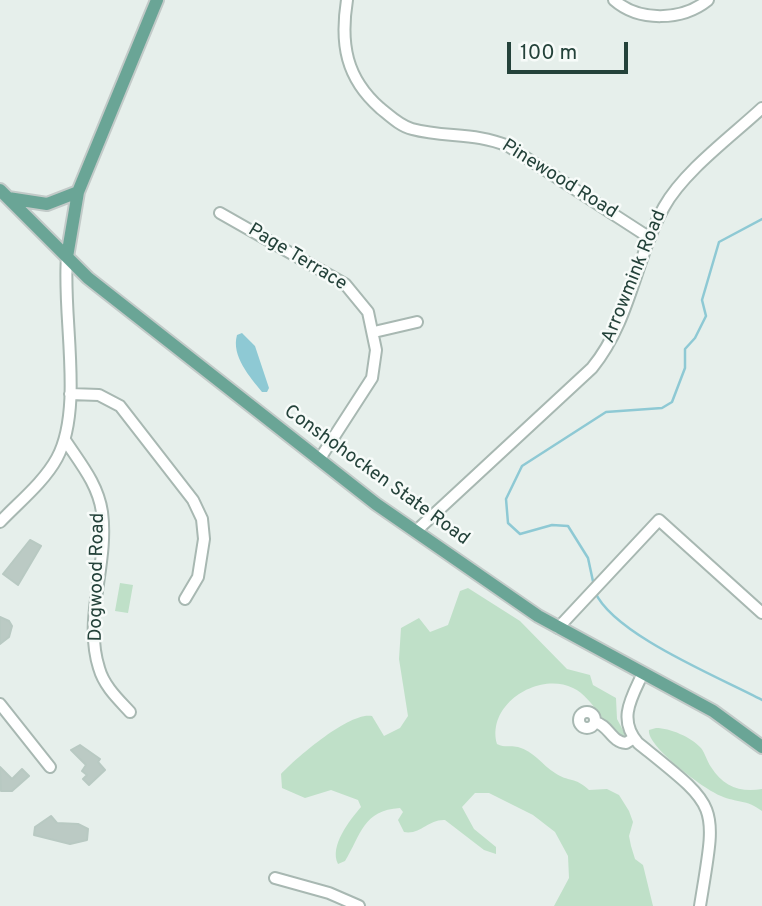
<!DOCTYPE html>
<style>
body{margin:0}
#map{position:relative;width:762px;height:906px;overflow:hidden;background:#e6efeb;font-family:Overpass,sans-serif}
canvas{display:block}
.scale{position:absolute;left:507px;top:42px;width:121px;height:32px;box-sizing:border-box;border:4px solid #24423a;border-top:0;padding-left:9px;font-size:21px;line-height:24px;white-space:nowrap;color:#24423a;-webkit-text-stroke:5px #f7fbf9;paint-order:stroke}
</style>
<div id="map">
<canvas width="762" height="906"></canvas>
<div class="scale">100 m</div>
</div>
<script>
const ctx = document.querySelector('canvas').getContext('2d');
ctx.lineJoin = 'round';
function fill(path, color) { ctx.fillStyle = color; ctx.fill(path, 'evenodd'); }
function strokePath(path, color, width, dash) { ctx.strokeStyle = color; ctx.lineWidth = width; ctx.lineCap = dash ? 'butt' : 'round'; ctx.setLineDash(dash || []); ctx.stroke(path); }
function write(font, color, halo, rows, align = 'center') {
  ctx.font = font + ' Overpass,sans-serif'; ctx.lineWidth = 5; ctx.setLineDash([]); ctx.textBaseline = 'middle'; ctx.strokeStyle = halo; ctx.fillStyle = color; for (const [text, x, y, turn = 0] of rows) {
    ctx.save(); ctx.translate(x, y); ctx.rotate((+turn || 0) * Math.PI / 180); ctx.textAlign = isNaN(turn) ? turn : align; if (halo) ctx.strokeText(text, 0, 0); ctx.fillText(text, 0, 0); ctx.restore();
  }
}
const green = new Path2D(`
 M120 583 133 585 128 613 115 611Z
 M468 588 520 621 567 669 590 675 593 685 616 698 617 719 625 734 623 738C604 728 594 698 573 688 539 671 486 704 497 744 505 748 510 745 518 747 534 751 542 765 555 773 568 782 576 777 589 790L607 789 619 795 629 811 633 822 629 836 631 846 635 859 643 865 653 906H554L569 878 568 856 555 832 533 815 489 793H475L462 807 474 829 496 847V854L484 850 445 820C428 819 421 835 404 832L398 820 403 812 400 808C363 810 361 835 345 861L338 864C329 846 350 820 361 807L358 800 331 790 305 798 282 788 281 774C296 758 350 711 372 716L384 736 400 728 408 716 399 659 401 628 419 618 430 632 448 625 460 591Z
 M656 728C670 728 691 737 701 748 705 753 707 761 711 767 723 786 740 793 762 789V811C746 799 737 803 721 796 705 790 646 746 649 730Z`);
const water = new Path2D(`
 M242 333 255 346 269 388 267 392H262C250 377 231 356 237 335Z`);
const stream = new Path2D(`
 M594 586 588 558 568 526 552 525 520 534 508 523 506 499 522 466 606 412 662 408 672 402 685 368V349L695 338 706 316 702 300 719 242 762 219
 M595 592C614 635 721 678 762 700`);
const building = new Path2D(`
 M30 540 41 546 18 585 3 574Z
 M0 617 9 621 12 626 9 637 0 644Z
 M80 745 100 759 98 762 105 770 89 785 83 779 87 775 82 771 86 765 71 750Z
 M0 767 12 779 22 769 29 776 12 791H1Z
 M51 816 57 823 78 824 88 829 87 840 70 844 34 835 35 827Z`);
const minor = new Path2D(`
 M347 0C340 44 346 78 380 108 390 116 400 126 412 129 445 138 475 132 508 146L650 238
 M614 0C639 22 682 21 708 0
 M220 213 345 284 368 312 376 350 372 378 319 460
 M374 332 417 322
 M70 394 99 395 120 406 193 500 202 519 204 539 198 577 185 599
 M65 440C80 463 98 484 102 512 109 563 83 618 99 668 104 686 118 699 130 712
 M0 522C19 502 44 482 57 458 84 408 62 316 67 257
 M416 531 592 368C631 320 635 259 664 207 684 171 732 136 762 108
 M558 628 659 520 762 613
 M643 673C632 697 617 719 638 743 721 810 717 801 700 906
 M0 704 50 767
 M579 720a8 8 0 1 1 16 0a8 8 0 1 1-16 0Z
 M595 722C609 725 611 742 626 743L634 738
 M275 878 329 893 359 906`);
const major = new Path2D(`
 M0 190 88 278 376 504 538 616 713 711 762 747
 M8 198 47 204 78 192
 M67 257 78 192 157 0`);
const streetNames = [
 ["Pinewood Road",559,180,32],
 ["Page Terrace",297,258,31],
 ["Arrowmink Road",635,277,-68],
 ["Conshohocken State Road",376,476,36],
 ["Dogwood Road",98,577,-89]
];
fill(green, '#bfe0c8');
fill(water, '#8ec9d4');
strokePath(stream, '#8ec9d4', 2.5);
fill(building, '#bbcac4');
strokePath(building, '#b8c9c2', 2);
strokePath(minor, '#a8b8b2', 14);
strokePath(major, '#c2cac8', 16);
strokePath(minor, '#fff', 10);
strokePath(major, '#6aa596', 12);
write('19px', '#24423a', '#f7fbf9', streetNames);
</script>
